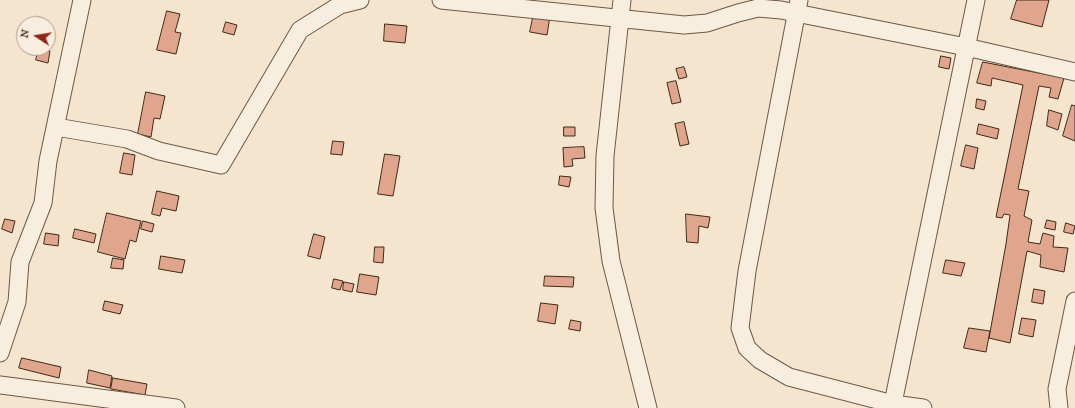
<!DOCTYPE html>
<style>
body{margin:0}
#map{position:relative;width:1075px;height:408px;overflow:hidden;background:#f5e5ce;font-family:"IM FELL French Canon",serif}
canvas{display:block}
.north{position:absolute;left:16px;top:16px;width:40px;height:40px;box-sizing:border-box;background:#f8eedf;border:1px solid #af9f8f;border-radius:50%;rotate:282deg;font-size:11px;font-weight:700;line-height:16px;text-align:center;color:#412916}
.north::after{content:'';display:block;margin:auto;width:14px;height:18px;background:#8f2418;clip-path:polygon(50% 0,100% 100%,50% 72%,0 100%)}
</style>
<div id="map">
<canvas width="1075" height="408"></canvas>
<div class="north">N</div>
</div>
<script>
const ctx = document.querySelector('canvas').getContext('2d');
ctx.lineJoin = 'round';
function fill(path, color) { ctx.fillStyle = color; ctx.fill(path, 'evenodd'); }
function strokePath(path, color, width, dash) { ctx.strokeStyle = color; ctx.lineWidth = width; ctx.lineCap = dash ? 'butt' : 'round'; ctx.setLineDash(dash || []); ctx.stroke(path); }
const building = new Path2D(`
 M1017 0H1049L1042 27 1011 19Z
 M167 11 180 14 175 32 181 33 176 54 157 50Z
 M534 13 550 16 547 35 530 32Z
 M226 22 237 25 234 35 223 32Z
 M385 24 407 26 405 43 384 41Z
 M39 48 50 51 48 63 36 60Z
 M941 56 951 58 949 69 939 67Z
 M983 62 1064 78 1058 99 1049 97 1051 88 1039 86 1018 189 1029 191 1024 216 1032 220 1028 242 1040 244 1043 233 1054 236 1053 247 1068 248 1064 272 1040 267 1041 255 1027 251 1010 343 989 338 1006 244 1010 215 1004 214 1002 218 996 217 1023 85 992 78 991 86 977 83Z
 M684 67 687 77 679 79 676 69Z
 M676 81 681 102 672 104 667 83Z
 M146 92 165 96 160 119 154 118 151 137 138 134Z
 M977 99 986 101 984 110 976 108Z
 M1072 105 1075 106V141L1063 136Z
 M1049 110 1062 114 1058 130 1047 126Z
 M684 122 689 144 680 146 675 124Z
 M979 124 999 129 997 139 977 134Z
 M564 127H575V136H564Z
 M333 141 344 142 342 155 331 154Z
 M966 145 978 148 974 169 961 166Z
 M584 147 585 158 572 159 573 166 564 167 563 148Z
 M124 153 135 155 132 175 120 173Z
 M385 154 400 156 393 196 378 194Z
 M560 176 571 177 569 187 559 185Z
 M157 191 179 196 176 211 162 208 160 216 152 214Z
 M107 213 141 221 136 242 130 240 125 259 98 252Z
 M686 214 710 217 708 228 699 226 698 243 687 242Z
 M5 219 15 221 12 233 2 229Z
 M1047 220 1056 222 1055 230 1045 228Z
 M143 221 154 224 152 232 141 229Z
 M1066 223 1075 226 1073 234 1064 232Z
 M75 229 96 234 94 243 73 238Z
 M46 233 59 235 58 246 44 244Z
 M314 234 325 237 320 259 308 256Z
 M375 247H384L383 263 374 262Z
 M161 256 185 260 182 273 159 269Z
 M113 258 124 260 123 269 111 268Z
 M946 260 965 263 961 276 943 273Z
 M360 274 379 277 376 295 357 292Z
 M545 276 574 277 573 287 544 286Z
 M334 279 343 281 340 290 332 288Z
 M344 282 354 284 352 292 343 290Z
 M1034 289 1045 291 1043 304 1032 302Z
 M105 301 123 305 120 314 103 310Z
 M541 303 558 305 555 324 538 321Z
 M1022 318 1036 320 1033 337 1019 334Z
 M571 320 581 322 580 331 569 329Z
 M969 328 990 331 986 352 964 348Z
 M22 358 61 367 59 378 19 368Z
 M89 370 112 376 110 388 87 383Z
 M113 378 147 384 145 395 111 389Z`);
const minor = new Path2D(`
 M441 0 684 25 707 23 738 13 758 8 781 10 966 47 1075 72
 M622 0 605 156 604 208 611 261 648 408
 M799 0 747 271 740 328 747 348 760 360 789 377 893 404 923 408
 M56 127 127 139 159 151 221 165 300 30 340 5 360 0
 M0 353 17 302 20 262 43 203 48 161 82 0
 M0 385 176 408
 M892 408 976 0
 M1059 408 1057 389 1075 301`);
fill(building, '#dfa58d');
strokePath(building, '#412916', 1);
strokePath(minor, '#6e5844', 19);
strokePath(minor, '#f8eedf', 17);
</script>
